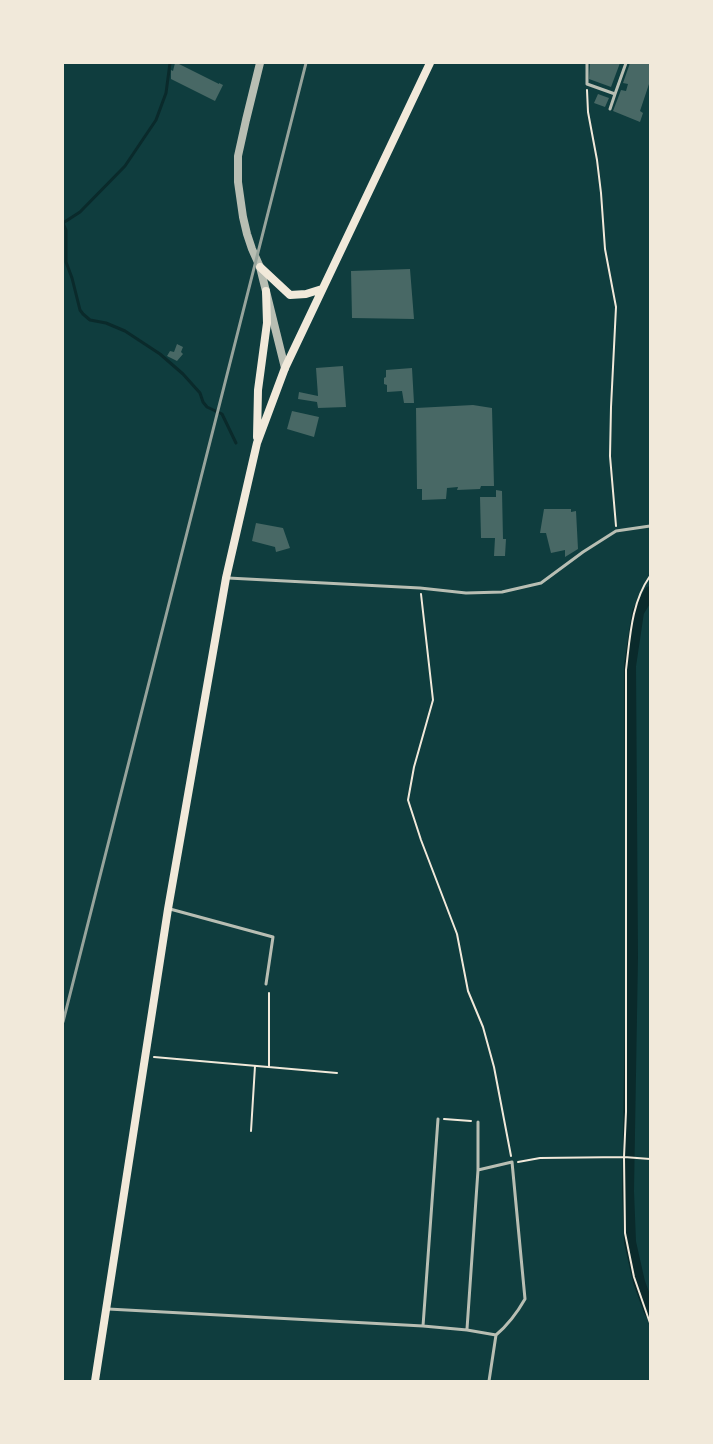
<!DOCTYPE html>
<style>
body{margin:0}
#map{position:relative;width:713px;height:1444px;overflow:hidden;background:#0f3d3e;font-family:Ubuntu,sans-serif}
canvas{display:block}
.frame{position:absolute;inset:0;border:64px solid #f1e9da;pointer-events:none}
</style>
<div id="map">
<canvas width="713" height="1444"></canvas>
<div class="frame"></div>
</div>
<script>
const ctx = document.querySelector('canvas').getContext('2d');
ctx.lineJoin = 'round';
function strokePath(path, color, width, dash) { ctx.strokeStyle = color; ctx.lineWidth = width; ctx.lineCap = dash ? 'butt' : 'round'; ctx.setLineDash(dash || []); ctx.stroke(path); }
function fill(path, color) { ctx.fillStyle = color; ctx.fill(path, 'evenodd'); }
const stream = new Path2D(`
 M63 223 66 230V262L72 278 80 310 83 314 90 320 106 323 125 331 160 354 183 374 200 393 203 402 207 407 222 414 236 443
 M63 223 80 212 125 166 156 120 166 93 170 63`);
const canal = new Path2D(`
 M650 592 638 612 630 666 632 957 628 1191 630 1242 639 1282 650 1312`);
const building = new Path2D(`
 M175 63H177L219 84V83L223 85 215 101 171 79V70L173 71Z
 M590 63H620L611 87 589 79Z
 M630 63H650V81L640 111 643 113 640 122 613 111 621 90 626 91 628 84 623 83Z
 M598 94 609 98 605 107 594 103Z
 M410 269 414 319 352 318 351 271Z
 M177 344 183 347 181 352 183 354 177 361 167 356 170 351 174 352Z
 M343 366 346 407 318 408 317 402 298 399 299 392 318 396 316 368Z
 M412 368 414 403H404L402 391 387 392V385L384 384V378L386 377V370Z
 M473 405 492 408 494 486H481L480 489 457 490 458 487 447 488 446 499 422 500V489H417L416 408Z
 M292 411 319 417 314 437 287 429Z
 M496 490 502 491 503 539H506L505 556H494L495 538H481L480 497H496Z
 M544 509H571V512L576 511 578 549 565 557V550L551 553 546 533H540Z
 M256 523 283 528 290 548 276 552 275 547 252 541Z`);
const path = new Path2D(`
 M587 90 588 112 597 160 601 193 605 249 616 307 611 407 610 456 616 526
 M650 576C631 603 630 638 626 670V1112L624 1157 625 1233 634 1277 650 1323
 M421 594 433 700 414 767 408 800 421 840 457 934 468 991 483 1027 494 1067 511 1156
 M154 1057 337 1073
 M269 1067V993
 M444 1119 471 1121
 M251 1131 255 1066
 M518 1162 540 1158 624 1157 650 1159`);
const service = new Path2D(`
 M587 63V84L615 94 626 63
 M610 109 615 94
 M228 578 420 588 466 593 502 592 541 583 583 552 616 531 650 526
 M170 909 273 937 266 984
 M108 1309 423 1326 467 1330 496 1335C509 1324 517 1313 525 1299L512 1162 478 1170
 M423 1326 438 1119
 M467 1329 478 1170V1122
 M489 1381 496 1335`);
const tertiary = new Path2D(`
 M260 63 246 120 238 156V182L243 217 247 234 252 249 260 267 285 368`);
const secondary = new Path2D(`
 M260 267 290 295 306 294 322 289
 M257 437 258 390 267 323 266 291
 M95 1381 168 909 226 578 257 443 285 368 430 63`);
const rail = new Path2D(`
 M63 1022 306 63`);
strokePath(stream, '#0a2a2b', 3);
strokePath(canal, '#0a2a2b', 12);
fill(building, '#486865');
strokePath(path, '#f1e9da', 2);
strokePath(service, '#b8beb3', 3);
strokePath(tertiary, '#b8beb3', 8);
strokePath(secondary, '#f1e9da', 8);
strokePath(rail, '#97a49c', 3);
</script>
